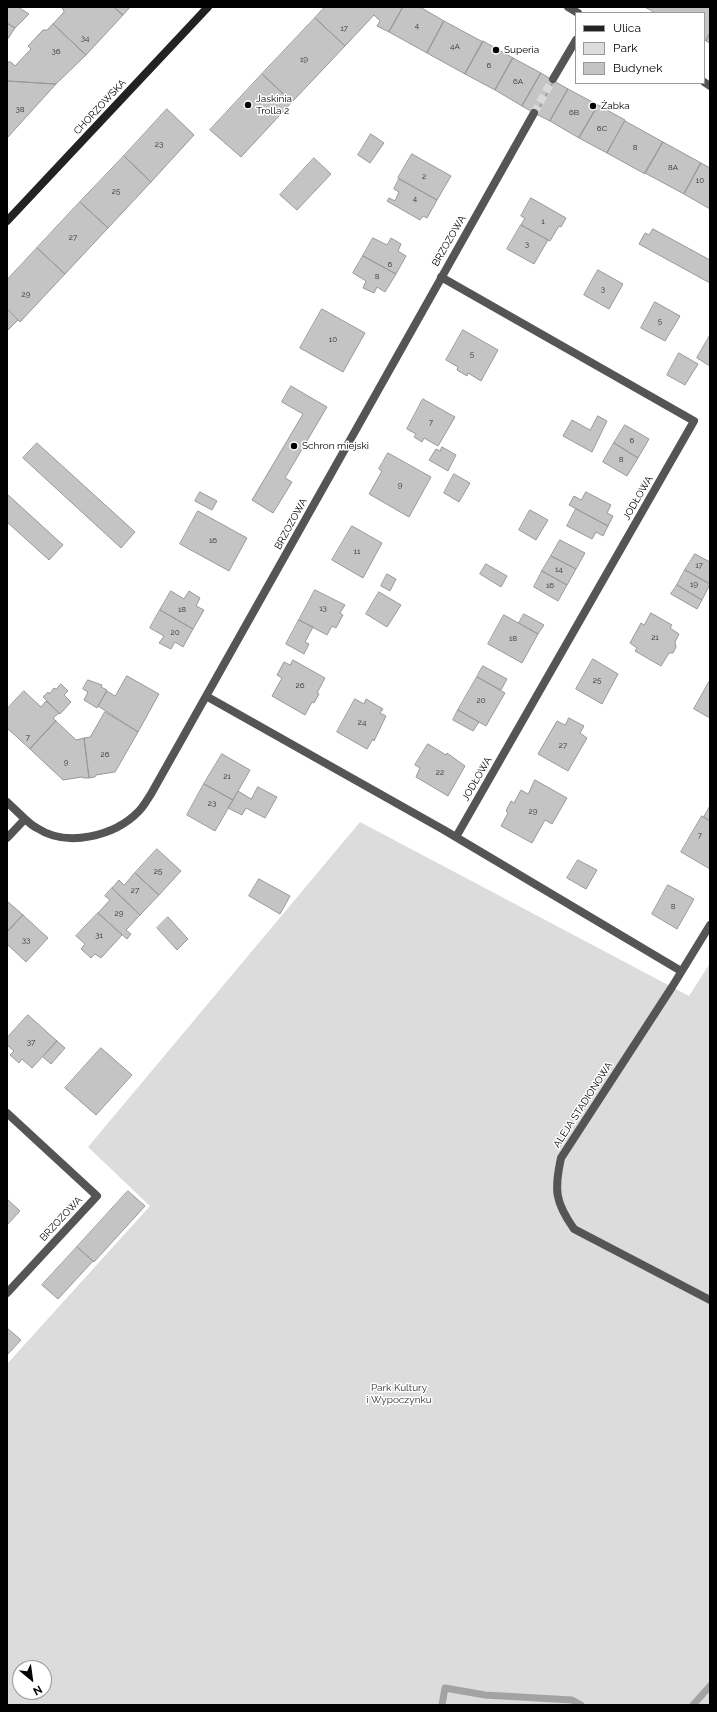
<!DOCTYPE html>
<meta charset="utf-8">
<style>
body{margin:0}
#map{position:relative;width:717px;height:1712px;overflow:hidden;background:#fff;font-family:Raleway,sans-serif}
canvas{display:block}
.frame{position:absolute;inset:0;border:8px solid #000;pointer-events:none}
.legend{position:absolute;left:575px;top:12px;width:130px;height:72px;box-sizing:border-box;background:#fff;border:1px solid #999;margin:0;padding:5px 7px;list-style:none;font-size:12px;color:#000}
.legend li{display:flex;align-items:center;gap:8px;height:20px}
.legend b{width:20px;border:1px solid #999}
.north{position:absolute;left:12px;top:1660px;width:40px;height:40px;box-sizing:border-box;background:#fff;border:1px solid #999;border-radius:50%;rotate:151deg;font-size:11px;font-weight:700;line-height:16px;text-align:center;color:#000}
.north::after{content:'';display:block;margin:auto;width:14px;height:18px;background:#000;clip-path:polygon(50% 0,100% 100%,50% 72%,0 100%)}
</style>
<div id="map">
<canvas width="717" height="1712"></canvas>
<div class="frame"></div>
<ul class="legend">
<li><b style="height:5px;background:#222"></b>Ulica</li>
<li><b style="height:11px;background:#dcdcdc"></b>Park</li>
<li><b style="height:11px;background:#c4c4c4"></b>Budynek</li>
</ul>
<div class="north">N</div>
</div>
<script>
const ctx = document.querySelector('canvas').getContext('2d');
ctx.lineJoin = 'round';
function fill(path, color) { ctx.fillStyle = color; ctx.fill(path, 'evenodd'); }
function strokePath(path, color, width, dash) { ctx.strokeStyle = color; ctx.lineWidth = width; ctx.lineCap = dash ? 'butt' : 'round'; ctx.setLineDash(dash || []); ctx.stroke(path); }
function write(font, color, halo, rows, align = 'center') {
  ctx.font = font + ' Raleway,sans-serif'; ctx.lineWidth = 3; ctx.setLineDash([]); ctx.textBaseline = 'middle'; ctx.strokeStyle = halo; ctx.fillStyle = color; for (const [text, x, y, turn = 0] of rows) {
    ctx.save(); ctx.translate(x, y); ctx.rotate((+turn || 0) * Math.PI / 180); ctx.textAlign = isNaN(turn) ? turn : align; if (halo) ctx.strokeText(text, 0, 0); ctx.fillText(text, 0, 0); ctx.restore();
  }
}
const green = new Path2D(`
 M360 822 689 996 710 963V1705H7V1364L150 1206 88 1147ZM20 1668H44V1692H20Z`);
const stream = new Path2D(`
 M442 1705 445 1688 485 1695 572 1700 581 1705
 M693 1705 710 1686`);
const building = new Path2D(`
 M7 7H18L29 14 15 28 7 23Z
 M62 7H114L123 15 86 55 53 24 64 12Z
 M114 7H130L123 15Z
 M325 7H403L389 32 377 26 380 21 374 15 345 46 315 18Z
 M403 7H420L444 21 427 53 389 32Z
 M645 7H710V33L706 41 704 39V13H656Z
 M315 18 345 46 292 102 262 74Z
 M444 21 483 42 465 74 427 53Z
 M7 23 15 28 7 40Z
 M53 24 86 55 56 84 7 81V62H11L15 66 31 49 28 46 43 30H47Z
 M710 33V43L706 41Z
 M483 41 513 58 495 90 465 74Z
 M513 58 541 73 522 106 495 90Z
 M541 73 554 81 536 114 522 106Z
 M262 74 292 102 241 157 210 130Z
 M7 81 56 84 8 137 7 136Z
 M554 81 568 89 550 121 536 114Z
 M568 89 598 105 579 138 550 121Z
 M598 105 625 120 607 153 579 138Z
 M167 109 194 135 151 182 124 156Z
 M625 121 663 142 645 174 607 153Z
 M371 134 384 143 370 163 358 155Z
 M663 142 701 163 684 194 645 173Z
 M412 154 451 176 437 200 398 178Z
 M124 156 151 182 108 228 80 202Z
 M314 158 331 174 297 210 280 195Z
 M701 163 710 168V209L684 194Z
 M399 179 437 200 427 218 423 216 420 220 387 201 389 198 395 201 399 192 394 189Z
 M531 198 566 218 561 227 559 226 550 241 521 225 525 218 521 216Z
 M80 202 108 228 65 274 37 248Z
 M521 225 548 240 534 264 507 249Z
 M653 229 710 260V283L639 244 645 233 649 235Z
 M373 238 387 245 391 238 401 244 398 251 406 256 396 274 363 256Z
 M37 248 65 274 20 322 7 309V280Z
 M363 256 396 274 385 292 377 287 374 293 363 288 366 281 353 273Z
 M598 270 623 284 609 309 584 295Z
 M655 302 680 316 665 341 641 328Z
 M7 309 18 320 7 331Z
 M322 309 365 333 343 372 300 348Z
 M463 330 498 350 481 381 468 373 467 376 457 370 458 367 446 360Z
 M710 335V366L697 358Z
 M679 353 698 364 685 385 667 375Z
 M291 386 327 407 285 478 292 482 273 513 252 500 303 414 282 402Z
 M423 399 455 417 438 446 424 438 422 442 414 437 416 434 407 429Z
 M598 416 607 421 592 452 563 436 572 420 590 430Z
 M625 425 649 439 638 458 614 443Z
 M37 443 135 532 121 548 23 458Z
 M614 443 638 458 627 476 603 462Z
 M442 447 456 455 448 471 429 460 436 449 440 451Z
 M388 453 431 477 409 517 369 494 382 471 379 469Z
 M454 474 470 483 459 502 444 493Z
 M200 492 217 501 212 510 195 501Z
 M586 492 611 505 607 513 613 516 608 526 569 505 574 496 581 500Z
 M7 494 63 545 49 560 7 522Z
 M576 509 608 526 603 536 596 532 592 539 567 526Z
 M530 510 548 520 536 540 519 530Z
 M198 511 247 538 229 571 180 544Z
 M352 526 382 543 363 578 332 560Z
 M560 540 585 553 576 569 551 556Z
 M695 554 710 562V584L685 570Z
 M551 556 576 569 567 585 542 571Z
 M486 564 507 576 501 587 480 574Z
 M685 570 710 584 702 600 677 585Z
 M542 571 567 585 558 601 534 587Z
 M387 574 396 579 390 591 381 586Z
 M677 585 702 600 697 609 671 594Z
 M315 590 345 605 340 613 343 615 336 628 332 626 327 635 299 620Z
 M171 591 184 599 189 591 200 598 196 606 204 610 193 629 160 610Z
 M379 592 401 605 387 627 366 614Z
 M160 610 193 629 183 647 175 642 171 649 159 643 164 636 150 628Z
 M651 613 672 625 670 628 679 634 675 642 676 647 673 653H669L661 666 635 651 637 648 630 643 641 623 644 625Z
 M524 614 544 625 538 634 519 623Z
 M504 615 538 634 522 663 488 644Z
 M299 620 313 627 305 642 309 644 304 654 286 644Z
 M593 659 618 674 602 704 576 689Z
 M293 660 325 678 317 693 319 694 314 703 312 702 305 715 272 696 282 678 277 675 284 662 290 665Z
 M483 666 507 679 501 690 477 677Z
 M127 676 159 694 138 732 98 706 107 691 115 696Z
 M477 677 505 693 486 726 458 710Z
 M88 680 102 685 101 687 107 690 97 708 84 700 88 692 83 689Z
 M710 680V718L694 709Z
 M61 684 68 691 64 695 71 702 60 714 43 697 48 692 49 694 54 688 56 689Z
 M24 691 41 707 46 701 59 713 53 718 56 721 30 749 7 728V709Z
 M355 699 364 704 366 699 383 709 380 713 386 716 374 741 373 739 367 749 337 732Z
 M458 710 479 722 473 731 453 720Z
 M105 712 138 732 115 772 96 775 95 777 89 778 84 738 90 737Z
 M569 718 584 726 580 733 587 738 568 771 538 754 557 721 565 725Z
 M56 721 76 740 84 738 89 778H84L82 777 63 780 30 749Z
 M428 744 446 755 447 753 465 766 448 796 416 777 420 768 415 765Z
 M222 754 250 770 233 800 204 784Z
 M535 780 567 798 552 824 545 820 532 843 501 826 508 813 506 811 511 801 514 803 521 790 528 794Z
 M204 784 233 800 215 831 187 815Z
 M258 787 277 797 265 818 246 808 242 815 228 808 238 791 251 799Z
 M710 806V821L704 817Z
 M702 816 710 821V869L681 852Z
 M157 849 181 871 159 895 135 873Z
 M578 860 597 870 586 889 567 878Z
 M135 873 159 895 140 915 112 888 119 880 124 885Z
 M259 879 290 896 280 914 249 896Z
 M668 885 694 899 677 929 652 914Z
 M112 888 140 915 126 930 131 934 127 939 98 913 110 900 105 896Z
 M7 901 23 915 7 932Z
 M98 913 122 935 101 958 95 954 91 958 81 949 85 944 76 936Z
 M23 915 48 938 26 962 7 944V932Z
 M168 917 188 939 177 950 157 928Z
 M28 1015 57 1041 32 1068 22 1059 19 1063 10 1055 14 1051 7 1045V1038Z
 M57 1041 65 1048 51 1064 43 1057Z
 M101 1048 132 1075 96 1115 65 1088Z
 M128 1191 145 1206 94 1262 77 1247Z
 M7 1199 20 1211 7 1225Z
 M77 1247 93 1261 58 1299 42 1285Z
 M7 1328 21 1340 7 1355Z`);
const streetTunnel = new Path2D(`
 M534 113 553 79`);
const street = new Path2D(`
 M568 7 578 13
 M553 79 576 40
 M704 82 710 86
 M441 277 694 421 456 837
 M206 696 444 830 681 971
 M7 802 25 819
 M7 838 25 819C29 822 32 826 37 828 67 848 115 836 139 811 144 806 147 800 151 794L534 113
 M710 925 672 987 561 1158C554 1190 555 1202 574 1229L710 1300
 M7 1113 97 1196 7 1293`);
const secondary = new Path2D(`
 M7 221 208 7`);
const markers = [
 [496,50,4,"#000"],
 [248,105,4,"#000"],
 [593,106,4,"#000"],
 [294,446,4,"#000"]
];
const numberNames = [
 ["4",417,26],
 ["17",344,29],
 ["34",85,39],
 ["4A",455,47],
 ["36",56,52],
 ["19",304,60],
 ["6",489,66],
 ["6A",518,82],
 ["38",20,110],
 ["6B",574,113],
 ["6C",602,129],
 ["23",159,145],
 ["8",635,148],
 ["8A",673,168],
 ["2",424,177],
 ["10",700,181],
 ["25",116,192],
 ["4",415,199],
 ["1",543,222],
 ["27",73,238],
 ["3",527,245],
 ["6",390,265],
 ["8",377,277],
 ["3",603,290],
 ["29",26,295],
 ["5",660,322],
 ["10",333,340],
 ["5",472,355],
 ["7",431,423],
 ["6",632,441],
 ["8",621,460],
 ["9",400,486],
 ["16",213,541],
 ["11",357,552],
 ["17",699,566],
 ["14",559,570],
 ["19",694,585],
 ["16",550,586],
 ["13",323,609],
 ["18",182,610],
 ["20",175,633],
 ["21",655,638],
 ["18",513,639],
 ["25",597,681],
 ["26",300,686],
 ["20",481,701],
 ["24",362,723],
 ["7",28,738],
 ["27",563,746],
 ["26",105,755],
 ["9",66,763],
 ["22",440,773],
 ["21",227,777],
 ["23",212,804],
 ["29",533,812],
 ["7",700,836],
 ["25",158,872],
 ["27",135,891],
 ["8",673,907],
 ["29",119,914],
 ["31",99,936],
 ["33",26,941],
 ["37",31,1043]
];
const poiNames = [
 ["Superia",504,50],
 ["Jaskinia",256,99],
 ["Trolla 2",256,111],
 ["Żabka",601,106],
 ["Schron miejski",302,446]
];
const streetNames = [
 ["CHORZOWSKA",100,107,-47],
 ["BRZOZOWA",449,241,-60],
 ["JODŁOWA",638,498,-60],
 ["BRZOZOWA",291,524,-61],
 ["JODŁOWA",477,779,-60],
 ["ALEJA STADIONOWA",583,1105,-57],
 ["BRZOZOWA",61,1219,-47]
];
const parkNames = [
 ["Park Kultury",399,1388],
 ["i Wypoczynku",399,1400]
];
fill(green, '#dcdcdc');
strokePath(stream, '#a3a3a3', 7);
fill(building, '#c4c4c4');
strokePath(building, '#999', 1);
strokePath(streetTunnel, '#d9d9d9', 8, [8, 4]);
strokePath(street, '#555', 8);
strokePath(secondary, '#222', 8);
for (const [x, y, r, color] of markers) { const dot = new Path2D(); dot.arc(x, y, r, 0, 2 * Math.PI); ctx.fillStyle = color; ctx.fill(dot); strokePath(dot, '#fff', 1.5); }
write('8px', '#313131', null, numberNames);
write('10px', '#000', '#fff', poiNames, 'left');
write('10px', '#000', '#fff', streetNames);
write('10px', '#333', '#fff', parkNames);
</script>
